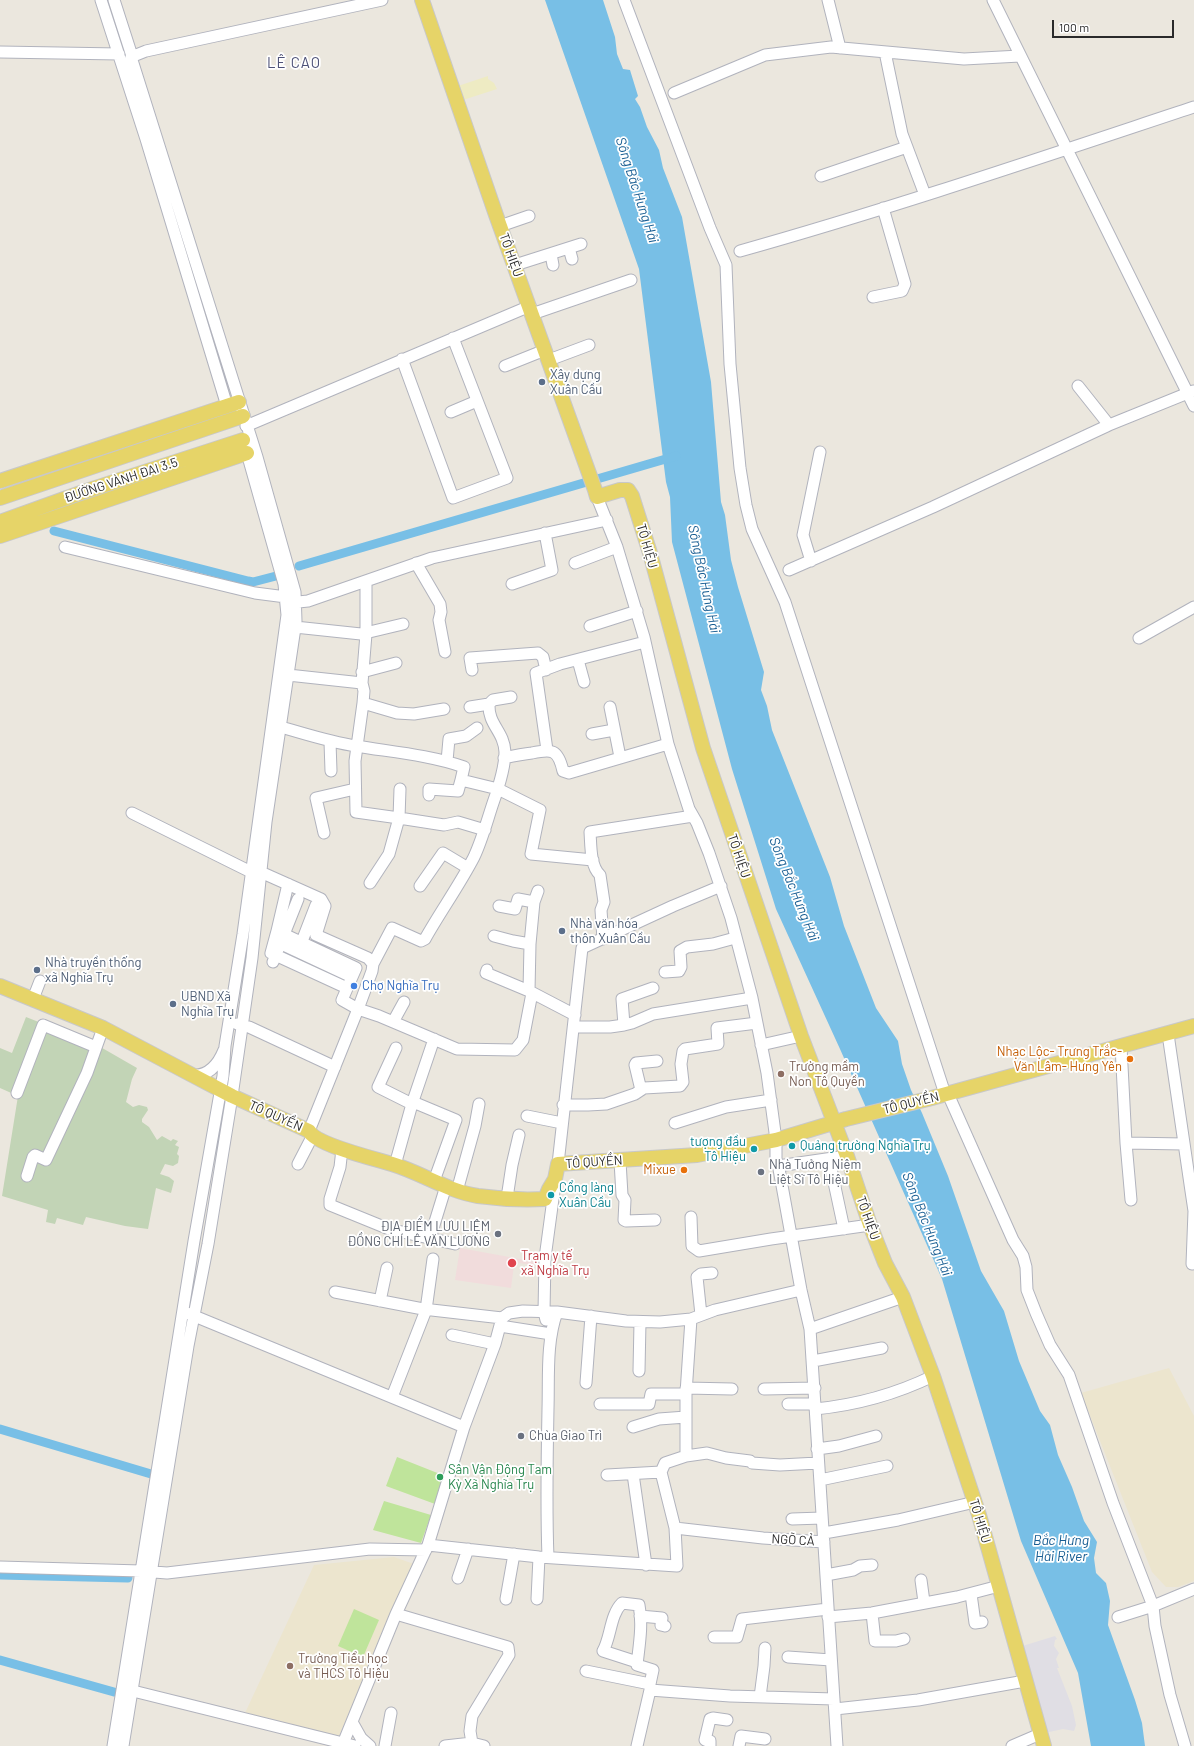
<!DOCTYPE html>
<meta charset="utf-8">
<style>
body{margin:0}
#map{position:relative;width:1194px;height:1746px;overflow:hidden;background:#ebe7de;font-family:Barlow,sans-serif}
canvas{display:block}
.scale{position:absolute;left:1052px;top:20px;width:122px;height:18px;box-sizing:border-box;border:2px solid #2a2a2a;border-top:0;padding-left:5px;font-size:12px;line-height:14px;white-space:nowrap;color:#2a2a2a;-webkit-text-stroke:3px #fff;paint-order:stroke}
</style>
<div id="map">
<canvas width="1194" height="1746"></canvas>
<div class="scale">100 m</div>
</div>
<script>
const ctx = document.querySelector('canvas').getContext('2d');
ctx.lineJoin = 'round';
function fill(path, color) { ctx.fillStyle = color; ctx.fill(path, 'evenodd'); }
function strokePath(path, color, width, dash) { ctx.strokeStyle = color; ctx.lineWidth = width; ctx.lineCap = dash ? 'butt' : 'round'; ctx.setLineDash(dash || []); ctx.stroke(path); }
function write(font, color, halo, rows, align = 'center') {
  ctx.font = font + ' Barlow,sans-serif'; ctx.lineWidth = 3.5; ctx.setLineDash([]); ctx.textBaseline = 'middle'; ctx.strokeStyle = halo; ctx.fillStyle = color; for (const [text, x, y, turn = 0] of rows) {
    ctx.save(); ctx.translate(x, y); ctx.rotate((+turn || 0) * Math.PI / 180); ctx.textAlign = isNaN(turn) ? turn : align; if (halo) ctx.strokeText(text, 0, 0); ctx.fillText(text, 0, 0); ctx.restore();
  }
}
const industrial = new Path2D(`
 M1055 1636 1057 1639 1055 1640 1054 1646 1059 1653 1056 1659 1059 1668H1057L1072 1706 1076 1725 1074 1731 1063 1729 1040 1734 1016 1648Z`);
const education = new Path2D(`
 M1169 1368 1194 1416V1581L1178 1587H1166L1152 1572 1081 1393Z
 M394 1557 414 1564 338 1738 245 1713 314 1565Z`);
const medical = new Path2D(`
 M460 1248 542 1263V1266L519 1263 514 1265 511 1288 455 1280Z`);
const sand = new Path2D(`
 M488 76V79L494 83 497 89 463 100 458 86Z`);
const cemetery = new Path2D(`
 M26 1017 97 1045 137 1068 132 1079 126 1102 133 1107 139 1105 147 1107 148 1110 142 1119V1122L149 1127 157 1140 162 1136 171 1141 173 1139 178 1141 175 1145 179 1147 177 1154 179 1156 178 1163 173 1166 165 1164 160 1174 169 1177 174 1181 171 1193 156 1188 148 1229 125 1226 86 1217 83 1225 57 1218 55 1224 46 1222 48 1210 2 1196 18 1096 0 1088V1048L12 1053Z`);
const pitch = new Path2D(`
 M397 1457 445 1476 435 1504 386 1486Z
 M384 1501 431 1515 421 1543 373 1530Z
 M354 1609 379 1620 363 1657 338 1646Z`);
const water = new Path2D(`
 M545 0H603L615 37 617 54 623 69 630 70 638 96 635 99 640 107 647 127 659 150 663 168 682 217 711 382 721 502 725 515 731 560 738 587 764 672 761 690 767 706 772 730 830 877 844 926 876 1008 898 1041 902 1064 911 1090 922 1113 948 1176 981 1271 1004 1311 1019 1361 1040 1411 1050 1425 1058 1455 1072 1487 1084 1521 1097 1542 1094 1558 1096 1573 1106 1583 1110 1601 1108 1625 1135 1700 1142 1723 1145 1746H1091L1078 1673 1021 1541 942 1279 840 1049 776 909 732 769 672 542 670 497 666 482 639 269Z`);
const canal = new Path2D(`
 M54 531 248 581 253 582 276 576
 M299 566 676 456
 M0 1429 151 1474
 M0 1575 128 1578
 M0 1660 114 1692`);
const minor = new Path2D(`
 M101 0 146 139 227 406
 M114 0 132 56
 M624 0 710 228 726 265 730 364 740 468 746 505 752 529 785 602 945 1094
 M828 0 840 48
 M993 0 1194 406
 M0 52 119 54
 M885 52 902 134 925 195
 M674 93 765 55 831 47 964 59 1020 56
 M821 176 907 147
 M500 226 529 216
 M569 248 572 259
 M740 251C893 208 1043 157 1194 107
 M551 254 553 265
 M515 265 581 244
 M873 297 902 291 905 284 883 208
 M532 314 631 280
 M402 359 453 498 507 478 453 338
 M549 360 589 345
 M505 366 545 350
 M1078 386 1109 425
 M451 412 477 401
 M246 426 530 306
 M597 497 617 547 644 637 668 744 689 809 697 823 709 853 731 918 752 998 767 1073 776 1140V1159L779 1169 801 1290 810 1329 837 1746
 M65 547 255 593 286 597
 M811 561 803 535 820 452
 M416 563 440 604 441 612 439 620 445 652
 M575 563 617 547
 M789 570 933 507 1109 425 1193 391
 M512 584 552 570 545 533
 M289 603 308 601 432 558 607 520
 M590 626 637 611
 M295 627 361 634 403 624
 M1139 638 1194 607
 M578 660 584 682
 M472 670 470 658 538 653 543 657 546 670
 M362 672 396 663
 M288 675 362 683 366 634V582
 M362 683 364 691 363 703
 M489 704 493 700 511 697
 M610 707 620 757
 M274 727H281C306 734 330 742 356 746 392 752 429 755 464 767L461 780 498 789 540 810 531 854 593 860
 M592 734 614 730
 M330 742 331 771
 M547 750 536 673 560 664 645 642
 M504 758C513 756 522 754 532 753 552 749 558 749 563 771L569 773 668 744
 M447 761 449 739 466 736 477 728
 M400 789 399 818 444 825 458 822 485 830
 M429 795V789L458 791 461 780
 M132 813 251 872
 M324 833 316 798 355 789
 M256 870 321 899 325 906 316 935 368 958 373 964 372 971 358 1009 309 1131
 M370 883 389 854 399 818 356 812 355 761 363 703 397 713 414 714 444 709
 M288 884 277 931 356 968 342 1000 358 1009 379 1016 457 1049 515 1050 523 1040 532 993
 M420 886 443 853 468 868
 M534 902 538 891
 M499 906 515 909 518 899 534 902 530 944 529 991
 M277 931 271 953 347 988
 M494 936 513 941 530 944
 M603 939 601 910 604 902 600 875C590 866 591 845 590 832L693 816
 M275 941 352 977
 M299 949 316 905
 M273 962 298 899
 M373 964 392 928 421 941 425 939C440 912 459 886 474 857 482 840 487 821 493 803 498 789 505 767 505 752 504 731 488 725 489 704L470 707
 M487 970 486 973 529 991 575 1015
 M665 972 679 971 681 967 680 951 687 947 713 944 735 938
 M33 999 40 981
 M393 1022 404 1002
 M237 1024 249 1027 335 1067
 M624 1025 632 1023 653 1014 752 998
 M574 1027H610L624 1025 622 999 653 988
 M1168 1034 1191 1191 1194 1211 1192 1264
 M761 1045 801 1036
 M1121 1046 1126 1143 1131 1200
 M396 1048 378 1087 412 1104
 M191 1075C208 1077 218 1065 224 1050
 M641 1090 635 1065 636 1063 657 1061
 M17 1093 43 1025 96 1047
 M948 1094 1013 1240 1023 1256 1026 1267 1027 1290 1036 1313 1050 1345 1069 1375 1113 1503 1153 1606 1155 1626 1170 1695 1185 1746
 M413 1102 456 1120 434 1181
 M563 1105H588L606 1104 635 1094 644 1088 680 1086 683 1082 681 1064 683 1051 685 1049 718 1044 717 1028 757 1023
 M527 1116 562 1123
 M675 1123 726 1107 771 1100
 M1126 1143 1184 1144
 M342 1149 340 1167 330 1199V1205L389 1229 455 1244
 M829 1159 844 1229
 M620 1161 622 1195 625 1200 624 1220 626 1221 655 1220
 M298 1164 313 1135
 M558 1164 582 948 673 906 721 886
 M395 1165 412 1104 434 1039
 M778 1166 847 1156
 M27 1176 33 1157 35 1155 46 1160 87 1073 103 1028
 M457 1191 475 1126 479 1104
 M507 1198 512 1165 519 1135
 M691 1217 692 1246 699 1251 771 1239 870 1225
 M430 1238 446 1186
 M335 1292 423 1309 502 1318
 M380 1301 387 1268
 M187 1313 464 1427
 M701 1315 697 1277 701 1274 712 1273
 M546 1320 544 1312 545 1258 555 1184
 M500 1326 551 1334
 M810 1329 903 1297
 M452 1335 495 1344
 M813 1361 882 1348
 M639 1371 640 1322
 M586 1383 591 1316
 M686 1388 732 1389
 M764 1389 815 1388
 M392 1397 426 1310 433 1259
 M600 1404H649L651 1394H686
 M788 1404H815
 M815 1409C856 1405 896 1394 933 1376
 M633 1427 659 1419 686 1417
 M817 1449 839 1446 876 1436
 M686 1456V1393L691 1319
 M633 1474 646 1565
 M607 1475 661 1472
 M820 1480 887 1466
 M792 1519 822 1518
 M675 1528 763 1538 824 1542
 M824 1533 898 1520 975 1502
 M428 1545 539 1557 677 1566 675 1528 661 1472 665 1463 686 1456 707 1453 726 1458 750 1461 752 1463 780 1465 818 1463
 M548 1557C546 1508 547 1459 548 1409 549 1378 546 1342 557 1312
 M0 1567 141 1571 167 1573 370 1549 426 1550
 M826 1575 853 1570 860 1566 872 1565
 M458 1578 468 1549
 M921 1580 924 1602
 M971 1594 975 1623 982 1622
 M506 1599 514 1554
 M537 1599 539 1557
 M872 1613 875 1641H896L904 1639
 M396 1614 508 1647 509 1655 472 1716 470 1731 472 1743
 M640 1616 662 1618 661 1625 665 1626
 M828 1617 872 1613 957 1597 999 1586
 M1118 1617 1153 1606 1194 1589
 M714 1637H737L742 1619 828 1609
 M788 1657 831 1660
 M637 1662 603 1651C611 1637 610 1615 622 1603L639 1605C643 1625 639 1646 637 1665L653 1670 650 1684
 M586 1671 650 1684V1690L730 1696 834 1699
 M125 1689 355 1746
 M760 1697 764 1666 765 1648
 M835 1709 918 1700 1025 1681
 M352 1722 361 1738 370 1746
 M113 1746 194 1241 223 1076 225 1046 243 934 287 615 284 584 245 446
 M123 1746 188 1346 208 1244 232 1096 252 958 266 822 296 621 295 592 257 457 131 57 146 51 382 0
 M342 1746 396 1614 428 1545 464 1427 495 1344 502 1318 509 1313 523 1311 557 1312 626 1321 660 1322 691 1319 715 1310 801 1290
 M385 1746 391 1713
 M445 1746 472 1743 484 1746
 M637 1746 650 1690
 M710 1746V1741L705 1740 710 1719 713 1718 727 1720
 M739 1746 741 1736 765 1739
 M1012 1746 1040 1734`);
const major = new Path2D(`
 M422 0 496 215 595 490 597 497 620 490H628L632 496 650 553 703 748 801 1036 847 1156 870 1225 885 1263 903 1297 933 1376 979 1515 1044 1746
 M0 481 239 402
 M0 498 243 416
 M0 522 86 491 243 440
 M0 536 247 453
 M0 986 103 1028 232 1096 309 1131C316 1145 376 1159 392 1164 422 1173 447 1191 478 1196 500 1199 523 1200 545 1199L549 1189 555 1179 558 1164 697 1155 776 1140 846 1119 928 1099 1194 1026`);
const markers = [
 [542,382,4,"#5c6f8a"],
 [562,931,4,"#5c6f8a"],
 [37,970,4,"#5c6f8a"],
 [354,986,4,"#3f7fe0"],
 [173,1004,4,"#5c6f8a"],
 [1130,1059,4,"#e8710a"],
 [781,1074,4,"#8d6e63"],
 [792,1146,4,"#0f9aa8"],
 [754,1149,4,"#0f9aa8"],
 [684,1170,4,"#e8710a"],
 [761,1172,4,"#6b7280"],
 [551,1195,4,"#0f9aa8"],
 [498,1234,4,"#6b7280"],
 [512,1263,5,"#e0444e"],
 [521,1436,4,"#6b7280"],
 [440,1477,4,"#2e9e5b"],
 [290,1666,4,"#8d6e63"]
];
const streetNames = [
 ["TÔ HIỆU",511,255,70],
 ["ĐƯỜNG VÀNH ĐAI 3.5",121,480,-18],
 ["TÔ HIỆU",647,546,74],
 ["TÔ HIỆU",739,856,71],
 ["TÔ QUYỀN",911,1103,-14],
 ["TÔ QUYỀN",276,1116,24],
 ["TÔ QUYỀN",594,1162,-4],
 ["TÔ HIỆU",868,1218,70],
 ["TÔ HIỆU",980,1521,73],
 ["NGÕ CẢ",793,1540,3]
];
const serviceNames = [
 ["Xây dựng",550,375],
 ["Xuân Cầu",550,390],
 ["Nhà văn hóa",570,924],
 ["thôn Xuân Cầu",570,939],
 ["Nhà truyền thống",45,963],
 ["xã Nghĩa Trụ",45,978],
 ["UBND Xã",181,997],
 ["Nghĩa Trụ",181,1012]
];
const shopNames = [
 ["Chợ Nghĩa Trụ",362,986]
];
const foodNames = [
 ["Nhạc Lộc- Trưng Trắc-",1122,1052],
 ["Văn Lâm- Hưng Yên",1122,1067],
 ["Mixue",676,1170]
];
const educationNames = [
 ["Trường mầm",789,1067],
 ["Non Tô Quyền",789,1082],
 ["Trường Tiểu học",298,1659],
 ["và THCS Tô Hiệu",298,1674]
];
const cultureNames = [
 ["tượng đầu",746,1142,"right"],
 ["Tô Hiệu",746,1157,"right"],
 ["Quảng trường Nghĩa Trụ",800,1146],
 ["Cổng làng",559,1188],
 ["Xuân Cầu",559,1203]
];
const worshipNames = [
 ["Nhà Tưởng Niệm",769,1165],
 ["Liệt Sĩ Tô Hiệu",769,1180],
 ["ĐỊA ĐIỂM LƯU LIỆM",490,1227,"right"],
 ["ĐỒNG CHÍ LÊ VĂN LƯƠNG",490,1242,"right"],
 ["Chùa Giao Trì",529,1436]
];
const healthNames = [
 ["Trạm y tế",521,1256],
 ["xã Nghĩa Trụ",521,1271]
];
const leisureNames = [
 ["Sân Vận Động Tam",448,1470],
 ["Kỳ Xã Nghĩa Trụ",448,1485]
];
const waterNames = [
 ["Sông Bắc Hưng Hải",637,190,72],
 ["Sông Bắc Hưng Hải",704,579,78],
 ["Sông Bắc Hưng Hải",794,889,68],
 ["Sông Bắc Hưng Hải",927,1224,68],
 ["Bắc Hưng",1061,1540],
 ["Hải River",1061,1556]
];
const quarterNames = [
 ["LÊ CAO",294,63]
];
fill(industrial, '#e0dee4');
fill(education, '#ece5ce');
fill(medical, '#f1dcdc');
fill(sand, '#eeebc3');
fill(cemetery, '#c2d4b6');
fill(pitch, '#bfe49b');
fill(water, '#78bfe6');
strokePath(canal, '#78bfe6', 9);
strokePath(minor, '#b1b3bd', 13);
strokePath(major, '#c8c8c8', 16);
strokePath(minor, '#fff', 11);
strokePath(major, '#e6d468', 14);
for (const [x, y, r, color] of markers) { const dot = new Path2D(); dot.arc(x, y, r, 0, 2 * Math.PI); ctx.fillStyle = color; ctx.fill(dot); strokePath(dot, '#fff', 1.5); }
write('13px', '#2a2a2a', '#fff', streetNames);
write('13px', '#4e5e75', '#fff', serviceNames, 'left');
write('13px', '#366cbe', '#fff', shopNames, 'left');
write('13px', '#c56008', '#fff', foodNames, 'right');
write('13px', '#785e54', '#fff', educationNames, 'left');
write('13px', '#0d838f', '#fff', cultureNames, 'left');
write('13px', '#5b616d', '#fff', worshipNames, 'left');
write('13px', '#be3a42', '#fff', healthNames, 'left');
write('13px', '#27864d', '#fff', leisureNames, 'left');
write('italic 14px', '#175d92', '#fff', waterNames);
ctx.letterSpacing = '1px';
write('15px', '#4e5278', '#fff', quarterNames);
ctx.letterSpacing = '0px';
</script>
